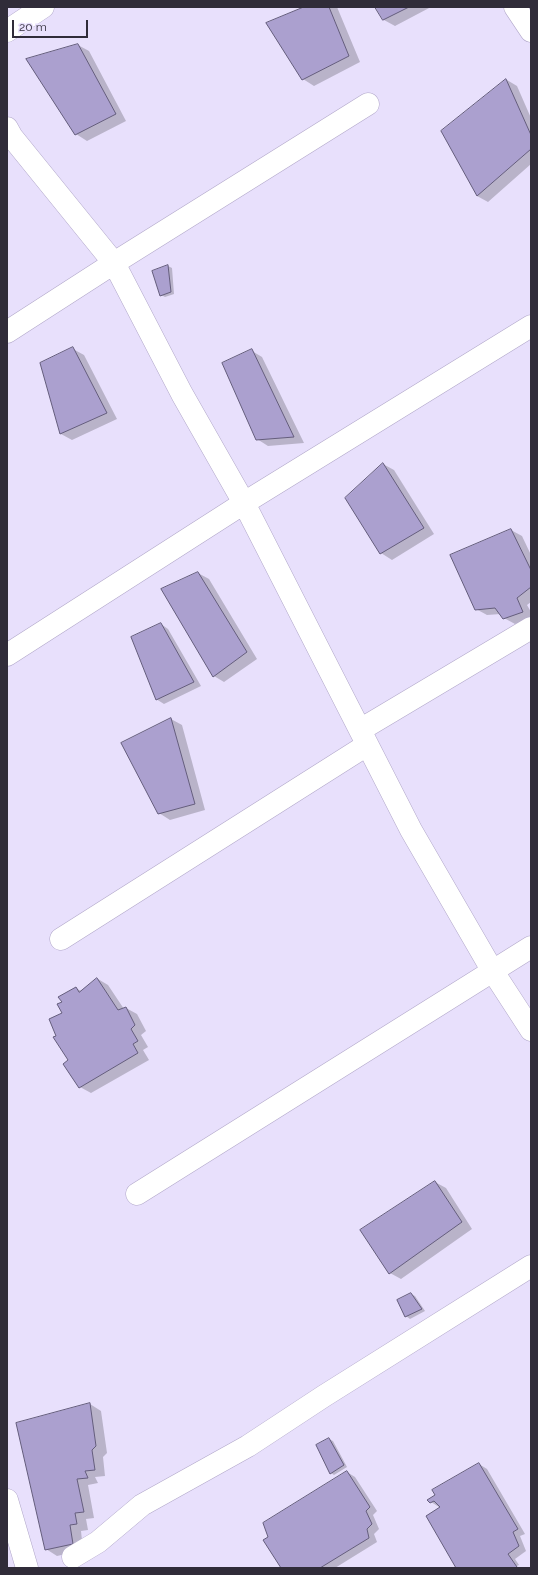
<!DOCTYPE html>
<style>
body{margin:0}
#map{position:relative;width:538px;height:1575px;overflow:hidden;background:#e8e0fc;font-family:Raleway,sans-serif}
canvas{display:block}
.frame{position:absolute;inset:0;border:8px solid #302c39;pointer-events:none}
.scale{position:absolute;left:12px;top:20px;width:76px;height:18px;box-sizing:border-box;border:2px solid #302c39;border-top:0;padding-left:5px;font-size:12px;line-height:14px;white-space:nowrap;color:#302c39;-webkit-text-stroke:3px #e8e0fc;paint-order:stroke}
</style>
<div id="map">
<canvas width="538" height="1575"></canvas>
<div class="frame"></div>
<div class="scale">20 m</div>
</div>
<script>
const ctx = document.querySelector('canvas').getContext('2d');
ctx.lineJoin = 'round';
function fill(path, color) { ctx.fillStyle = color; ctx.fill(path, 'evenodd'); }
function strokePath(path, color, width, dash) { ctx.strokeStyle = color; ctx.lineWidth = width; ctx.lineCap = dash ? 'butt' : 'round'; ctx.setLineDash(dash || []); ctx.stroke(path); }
const shadow = new Path2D(`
 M307 7H337L360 62 314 86 303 79Z
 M376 7H431L395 26 384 20Z
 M78 45 89 51 126 121 87 141 76 134Z
 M507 80 517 86 531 118V164L488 202 477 196 442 131Z
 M168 266 172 268 174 294 165 297 161 295Z
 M73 349 84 355 117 419 72 440 61 434 41 363Z
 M252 351 262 357 304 443 268 446 257 439Z
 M383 464 394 470 434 534 392 560 381 553 346 498Z
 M511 530 522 536 531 555V602L527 605 531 612V619L515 624 504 618 501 614 487 615 476 609Z
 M198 573 209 579 257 659 224 682 214 676Z
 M161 624 168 629 201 686 164 704 156 699Z
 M171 719 182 725 205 810 170 820 159 813Z
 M98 979 108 985 124 1009 126 1008 137 1014 146 1031 141 1035 148 1047 143 1050 149 1060 91 1093 80 1087 69 1060 57 1036 64 1014 63 1002 76 988 81 991Z
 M435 1182 446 1188 472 1229 401 1279 390 1273Z
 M411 1294 415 1296 425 1311 410 1319 406 1316Z
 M90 1404 101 1411 107 1453 103 1457 105 1476 95 1477 98 1483 88 1485 94 1518 86 1519 88 1530 81 1531 83 1550 57 1556 46 1549Z
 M329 1439 333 1441 347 1467 334 1475 331 1473Z
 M479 1464 487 1469 525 1534 520 1536 526 1551 515 1559 519 1565 512 1568H457L443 1505 439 1507 431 1502Z
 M347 1472 355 1477 377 1511 373 1515 379 1529 374 1534 377 1542 335 1568H282Z`);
const building = new Path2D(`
 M304 7H329L349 56 302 80 266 23Z
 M375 7H409L383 20Z
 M78 44 116 114 75 135 26 59Z
 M506 79 531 135V149L477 196 441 131Z
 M168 265 171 292 160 296 152 271Z
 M73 347 107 413 60 434 40 363Z
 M252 349 294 437 256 440 222 363Z
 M383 463 424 528 380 554 345 498Z
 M511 529 531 570V587L517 598 523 612 503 619 495 608 475 610 450 555Z
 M198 572 247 652 213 677 161 589Z
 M161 623 194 682 156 700 131 637Z
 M171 718 195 804 158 814 121 743Z
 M97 978 118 1010 126 1007 135 1025 131 1029 138 1041 133 1044 138 1053 79 1088 63 1064 68 1060 53 1037 56 1036 49 1019 62 1013 57 1004 62 1002 58 997 76 987 79 992Z
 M435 1181 462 1222 389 1274 360 1230Z
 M411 1293 422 1309 405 1317 397 1300Z
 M90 1403 96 1446 92 1450 95 1470 85 1471 88 1478 77 1479 84 1512 75 1513 77 1524 70 1525 73 1544 45 1550 16 1423Z
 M329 1438 344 1465 330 1474 316 1445Z
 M479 1463 518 1529 513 1532 519 1546 508 1554 517 1567 515 1568H456L426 1516 440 1507 434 1501 430 1503 427 1500 435 1495 432 1490Z
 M347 1471 370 1507 366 1511 372 1524 367 1529 369 1538 320 1568H281L263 1540 268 1537 263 1523Z`);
const minor = new Path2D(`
 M515 7 531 31
 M7 31 43 7
 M7 128 12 137 114 263 182 394 244 503 411 830 492 970 531 1030
 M7 332 114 263 368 104
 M7 655 244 503 531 326
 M360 730 531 628
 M61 939 367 745
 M137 1194 531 947
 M7 1500 27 1568
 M73 1557 98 1542 142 1505 248 1446 324 1396 531 1266`);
fill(shadow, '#0003');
fill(building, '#aba0cf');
strokePath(building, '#645d7c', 1);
strokePath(minor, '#b1a7c9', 23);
strokePath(minor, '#fff', 22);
</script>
